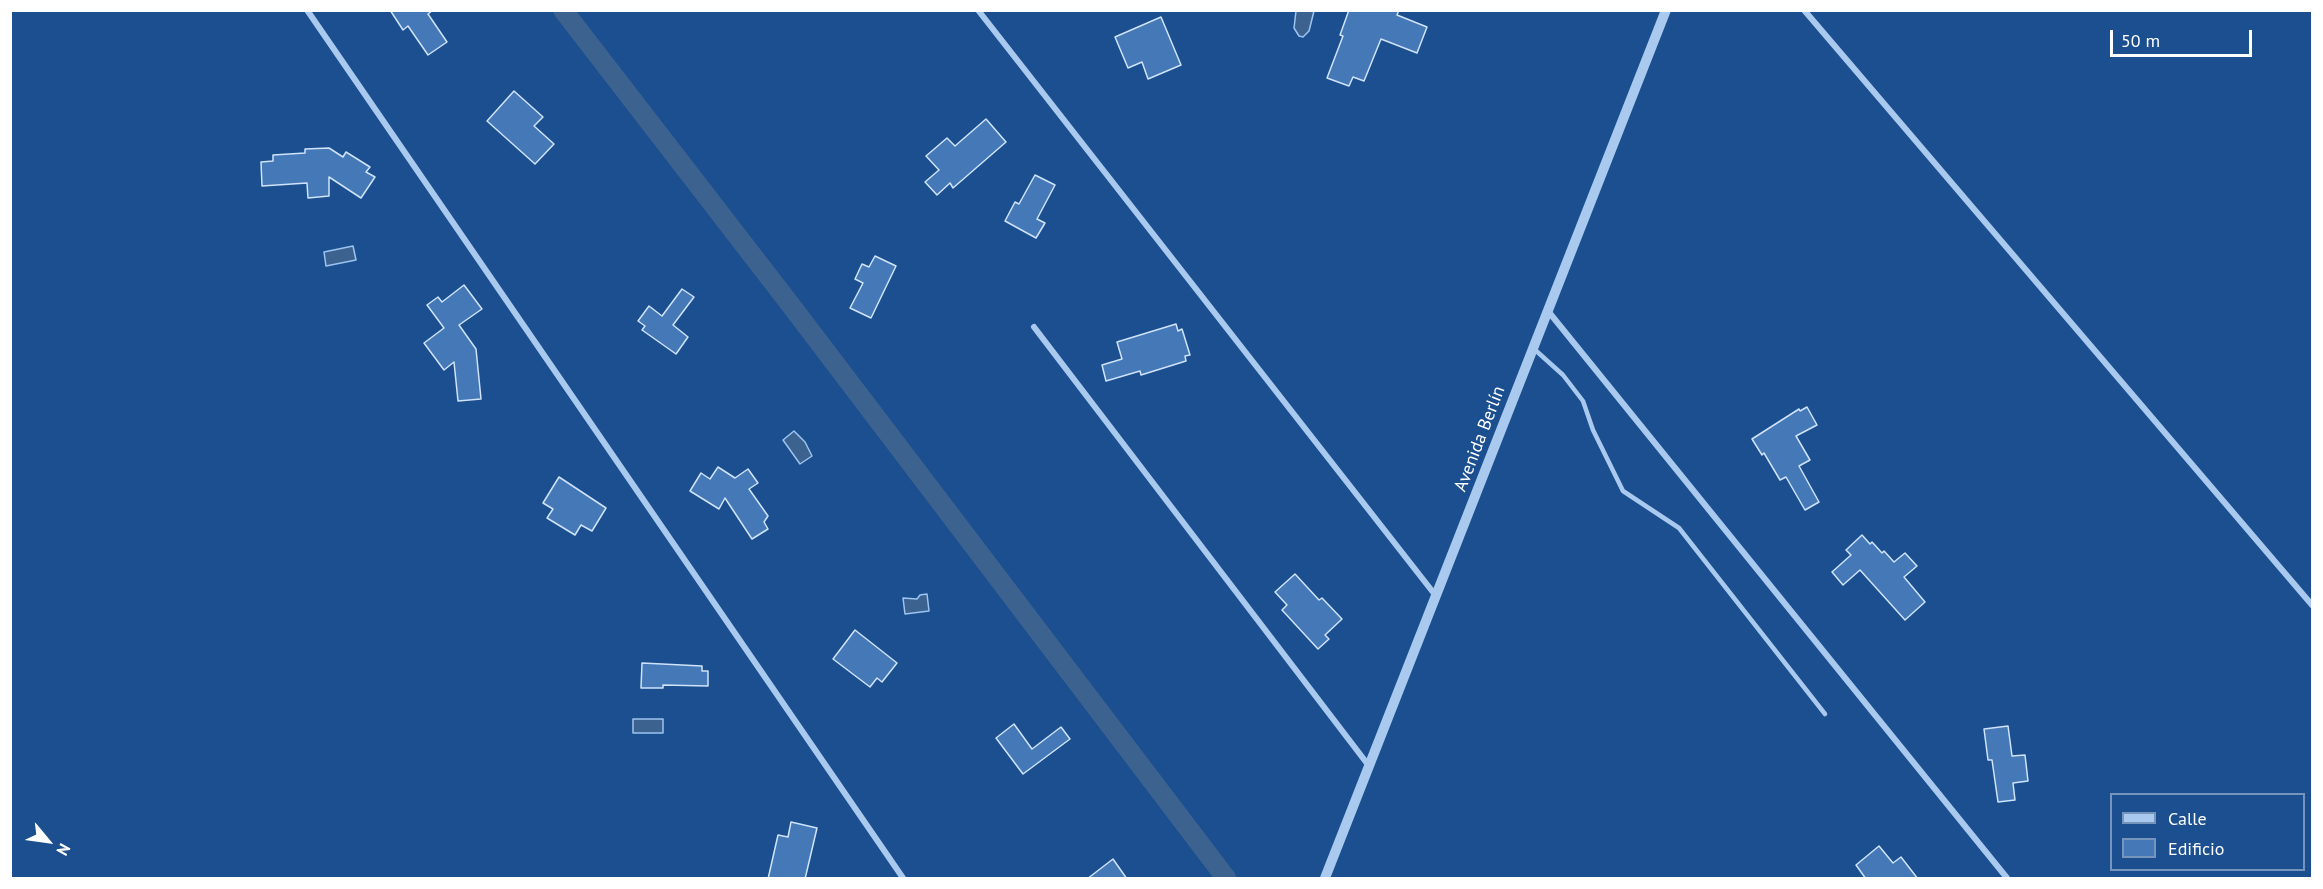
<!DOCTYPE html>
<meta charset="utf-8">
<style>
body{margin:0}
#map{position:relative;width:2323px;height:889px;overflow:hidden;background:#1b4f8f;font-family:"PT Sans",sans-serif}
canvas{display:block}
.frame{position:absolute;inset:0;border:12px solid #fff;pointer-events:none}
.legend{position:absolute;left:2110px;top:793px;width:195px;height:78px;box-sizing:border-box;background:#1b4f8f;border:2px solid #7695bc;margin:0;padding:8px 10px;list-style:none;font-size:18px;color:#fff}
.legend li{display:flex;align-items:center;gap:12px;height:30px}
.legend b{width:30px;border:2px solid #7695bc}
.north{position:absolute;left:18px;top:811px;width:60px;height:60px;-webkit-text-stroke:4px #1b4f8f;paint-order:stroke;rotate:119deg;font-size:16px;font-weight:700;line-height:24px;text-align:center;color:#fff}
.north::after{content:'';display:block;margin:auto;width:21px;height:27px;background:#fff;clip-path:polygon(50% 0,100% 100%,50% 72%,0 100%)}
.scale{position:absolute;left:2110px;top:30px;width:142px;height:27px;box-sizing:border-box;border:3px solid #fff;border-top:0;padding-left:8px;font-size:18px;line-height:21px;white-space:nowrap;color:#fff;-webkit-text-stroke:4px #1b4f8f;paint-order:stroke}
</style>
<div id="map">
<canvas width="2323" height="889"></canvas>
<div class="frame"></div>
<ul class="legend">
<li><b style="height:8px;background:#a9c9ee"></b>Calle</li>
<li><b style="height:16px;background:#4478b7"></b>Edificio</li>
</ul>
<div class="north">N</div>
<div class="scale">50 m</div>
</div>
<script>
const ctx = document.querySelector('canvas').getContext('2d');
ctx.lineJoin = 'round';
function fill(path, color) { ctx.fillStyle = color; ctx.fill(path, 'evenodd'); }
function strokePath(path, color, width, dash) { ctx.strokeStyle = color; ctx.lineWidth = width; ctx.lineCap = dash ? 'butt' : 'round'; ctx.setLineDash(dash || []); ctx.stroke(path); }
function write(font, color, halo, rows, align = 'center') {
  ctx.font = font + ' "PT Sans",sans-serif'; ctx.lineWidth = 5; ctx.setLineDash([]); ctx.textBaseline = 'middle'; ctx.strokeStyle = halo; ctx.fillStyle = color; for (const [text, x, y, turn = 0] of rows) {
    ctx.save(); ctx.translate(x, y); ctx.rotate((+turn || 0) * Math.PI / 180); ctx.textAlign = isNaN(turn) ? turn : align; if (halo) ctx.strokeText(text, 0, 0); ctx.fillText(text, 0, 0); ctx.restore();
  }
}
const water = new Path2D(`
 M1296 11H1314L1309 31 1303 37 1299 36 1294 28Z
 M353 246 356 260 326 266 324 252Z
 M794 431 805 442 812 456 800 464 783 440Z
 M927 594 929 611 905 614 903 598 917 599 920 595Z
 M633 719H663V733H633Z`);
const canal = new Path2D(`
 M563 10 793 308 1226 878`);
const building = new Path2D(`
 M390 10H433L428 14 447 42 428 55 408 26 403 30Z
 M1349 10H1399L1397 15 1427 27 1417 53 1381 39 1364 81 1353 77 1349 86 1327 78 1343 36 1340 35Z
 M1161 17 1181 65 1148 79 1142 62 1128 68 1115 37Z
 M514 91 543 117 534 126 554 144 535 164 487 121Z
 M986 119 1006 142 953 188 950 183 937 195 925 182 939 170 926 156 947 138 955 146Z
 M329 148 343 157 346 152 370 167 366 172 375 177 361 198 329 177V196L308 198 307 183 262 186 261 162 273 161V155L305 153V149Z
 M1035 175 1055 185 1037 219 1045 223 1036 238 1005 221 1015 202 1019 204Z
 M875 256 896 266 871 318 850 308 863 283 855 279 862 264 869 267Z
 M464 285 482 309 459 325 476 349 481 399 458 401 454 362 444 370 424 343 444 328 427 305 438 297 442 302Z
 M682 289 694 297 673 325 688 337 676 354 642 330 645 326 638 321 649 306 662 316Z
 M1176 324 1178 331 1182 329 1190 355 1185 356 1186 361 1141 375 1140 371 1106 381 1102 365 1122 359 1117 342Z
 M1807 407 1817 425 1796 436 1810 460 1799 466 1819 502 1805 510 1786 477 1780 480 1764 453 1762 455 1752 439 1799 409 1800 411Z
 M718 467 735 478 748 469 758 483 749 489 768 516 764 522 768 529 752 539 725 498 719 509 690 491 701 473 710 479Z
 M559 477 606 508 592 531 581 525 575 535 547 518 553 509 543 503Z
 M1862 535 1870 544 1872 542 1882 553 1884 551 1894 562 1905 553 1917 566 1904 577 1925 602 1905 620 1860 570 1843 585 1832 572 1851 555 1846 550Z
 M1295 574 1319 600 1322 598 1342 619 1325 635 1329 639 1318 649 1282 610 1287 605 1275 592Z
 M855 630 897 663 882 682 877 678 870 687 833 659Z
 M642 663 702 666V671H708V686L663 685V688H641Z
 M1014 724 1032 749 1061 727 1070 739 1023 774 996 738Z
 M2008 726 2012 756 2025 755 2028 781 2013 783 2015 800 1998 802 1992 760H1988L1984 729Z
 M791 822 817 828 805 879H768L778 835 788 837Z
 M1879 846 1893 863 1901 857 1918 879H1866L1856 865Z
 M1113 859 1127 879H1087Z`);
const service = new Path2D(`
 M1533 348 1563 375 1583 401 1593 430 1623 491 1679 528 1825 714`);
const minor = new Path2D(`
 M307 10 903 878
 M978 10 1436 596
 M1804 10 2312 605
 M1548 311 2007 878
 M1034 327 1369 766`);
const tertiary = new Path2D(`
 M1325 878 1666 10`);
const streetNames = [
 ["Avenida Berlín",1480,439,-69]
];
fill(water, '#3c6290');
strokePath(water, '#9cc4f0', 1.5);
strokePath(canal, '#3c6290', 20);
fill(building, '#4478b7');
strokePath(building, '#cfe3fa', 1.5);
strokePath(service, '#a9c9ee', 4.5);
strokePath(minor, '#a9c9ee', 6);
strokePath(tertiary, '#a9c9ee', 10);
write('18px', '#fff', '#1b4f8f', streetNames);
</script>
